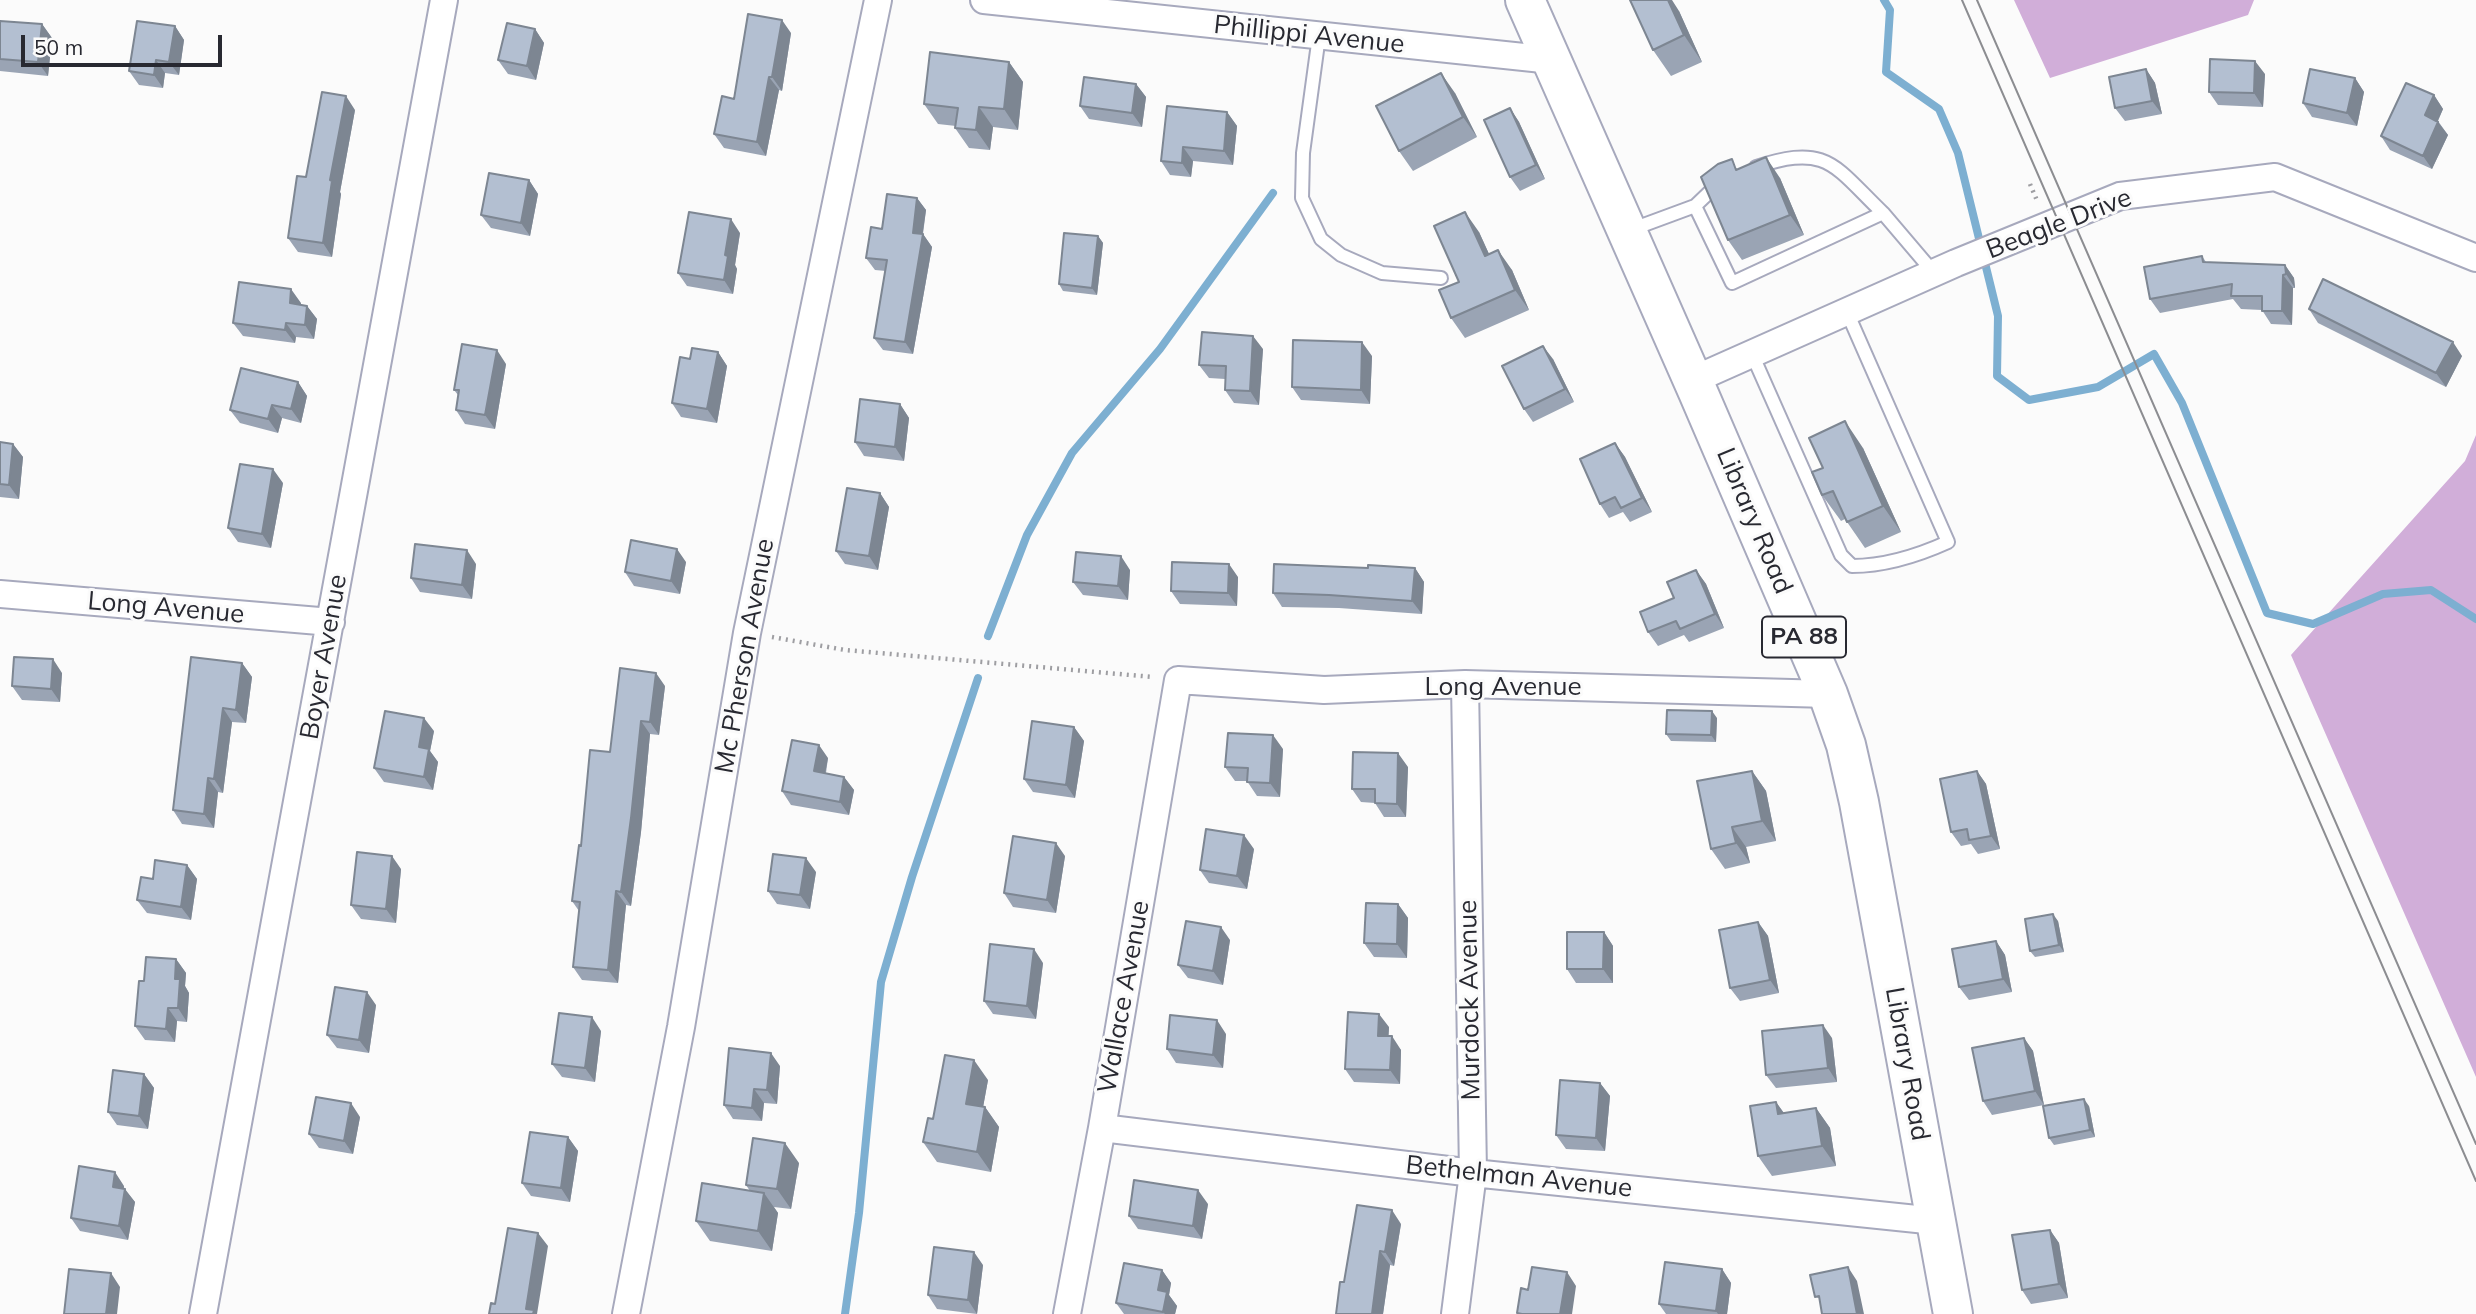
<!DOCTYPE html>
<style>
body{margin:0}
#map{position:relative;width:2476px;height:1314px;overflow:hidden;background:#fbfbfb;font-family:Mulish,sans-serif}
canvas{display:block}
.scale{position:absolute;left:21px;top:35px;width:201px;height:32px;box-sizing:border-box;border:4px solid #282931;border-top:0;padding-left:9px;font-size:21px;line-height:24px;white-space:nowrap;color:#282931;-webkit-text-stroke:5px #fbfbfb;paint-order:stroke}
</style>
<div id="map">
<canvas width="2476" height="1314"></canvas>
<div class="scale">50 m</div>
</div>
<script>
const ctx = document.querySelector('canvas').getContext('2d');
ctx.lineJoin = 'round';
function fill(path, color) { ctx.fillStyle = color; ctx.fill(path, 'evenodd'); }
function strokePath(path, color, width, dash) { ctx.strokeStyle = color; ctx.lineWidth = width; ctx.lineCap = dash ? 'butt' : 'round'; ctx.setLineDash(dash || []); ctx.stroke(path); }
function write(font, color, halo, rows, align = 'center') {
  ctx.font = font + ' Mulish,sans-serif'; ctx.lineWidth = 6; ctx.setLineDash([]); ctx.textBaseline = 'middle'; ctx.strokeStyle = halo; ctx.fillStyle = color; for (const [text, x, y, turn = 0] of rows) {
    ctx.save(); ctx.translate(x, y); ctx.rotate((+turn || 0) * Math.PI / 180); ctx.textAlign = isNaN(turn) ? turn : align; if (halo) ctx.strokeText(text, 0, 0); ctx.fillText(text, 0, 0); ctx.restore();
  }
}
const forest = new Path2D(`
 M2014 0H2254L2248 15 2050 78Z
 M2476 435V1077L2291 655 2465 461Z`);
const stream = new Path2D(`
 M1884 0 1890 10 1886 72 1939 109 1958 153 1998 316 1997 376 2029 400 2098 387 2154 354 2182 403 2267 613 2313 624 2383 594 2431 590 2476 619
 M988 636 1027 535 1072 453 1160 349 1273 193
 M845 1314 859 1213 881 982 912 877 978 678`);
const path = new Path2D(`
 M2030 184 2038 203
 M772 637 845 650 1153 677`);
const service = new Path2D(`
 M1319 36 1303 153 1302 198 1321 239 1341 255 1382 273 1441 278
 M1756 167C1828 143 1834 166 1883 213
 M1695 206 1732 283 1883 213 1934 273
 M1630 230 1695 206 1720 182
 M1752 354 1841 555 1852 566C1886 566 1917 556 1948 542L1847 312`);
const minor = new Path2D(`
 M984 0 1552 60
 M1693 380 1956 263 2120 196 2275 177 2476 258
 M0 594 331 622
 M1102 1128 1473 1173 1936 1221
 M203 1314 444 0
 M626 1314 681 1027 747 633 878 0
 M1067 1314 1102 1128 1178 680 1324 690 1465 684 1828 694
 M1455 1314 1473 1173 1465 684`);
const primary = new Path2D(`
 M1525 0 1698 392 1828 694 1846 745 1859 802 1953 1314`);
const tram = new Path2D(`
 M1962 0 2476 1181
 M1977 0 2476 1144`);
const wall = new Path2D(`
 M1679 11 1702 62 1671 76 1653 50Z
 M0 21 42 24 52 38 48 76 0 71Z
 M175 26 184 40 179 75 165 73 163 88 139 85 129 71Z
 M535 29 544 43 536 80 508 74 498 60Z
 M791 33 782 91 779 90 766 156 724 148 714 134 734 99Z
 M1009 62 1023 82 1018 130 993 127 990 150 969 148 955 128 956 126 938 124 924 104Z
 M2146 69 2155 83 2162 114 2125 121 2115 108Z
 M2265 74 2263 107 2218 105 2209 92Z
 M2355 78 2364 92 2357 126 2312 117 2303 103Z
 M1136 84 1146 97 1142 127 1089 119 1080 106Z
 M1455 93 1477 137 1413 171 1399 151Z
 M2434 95 2443 109 2438 121 2448 135 2432 169 2390 150 2381 136Z
 M1510 108 1519 122 1545 179 1520 191 1510 177Z
 M355 110 340 192 341 194 332 257 298 252 288 238 306 177Z
 M1227 112 1237 126 1233 165 1193 161 1191 177 1170 175 1161 161Z
 M1739 169 1780 178 1804 235 1742 260 1728 240Z
 M529 180 538 194 530 236 491 228 481 215Z
 M917 198 926 210 923 234 932 247 913 354 883 350 874 338 886 271 875 270 866 258 882 229Z
 M1479 232 1489 254 1512 270 1529 310 1465 338 1451 318 1459 282Z
 M740 233 735 265 737 269 733 294 687 286 678 273Z
 M1098 236 1103 243 1097 295 1063 291 1059 284Z
 M2202 256 2206 262 2285 265 2294 278 2295 288H2293L2292 325 2271 324 2262 310 2241 309 2233 299 2160 313 2150 299Z
 M301 303V305L307 306 317 319 314 339 296 337 295 343 243 336 233 323Z
 M2309 309 2462 356 2446 387 2318 323Z
 M1263 349 1259 405 1234 403 1225 390V379L1209 378 1199 365Z
 M718 352 727 366 717 423 681 417 672 403 690 359Z
 M1372 356 1370 404 1301 400 1292 387Z
 M1553 359 1574 402 1533 422 1524 409Z
 M506 364 495 429 465 424 456 410 458 395 454 390Z
 M298 382 307 396 301 423 282 418 278 433 240 423 230 410Z
 M900 404 909 418 904 461 864 456 855 442Z
 M0 442 13 444 23 457 19 499 0 497Z
 M1615 443 1625 457 1652 512 1630 522 1623 512 1609 518 1600 504Z
 M1863 448 1901 532 1865 548 1845 519 1841 521 1822 495Z
 M283 483 271 548 238 542 228 528Z
 M880 493 889 507 878 570 845 564 836 551Z
 M686 562 680 594 634 586 625 572Z
 M476 564 472 599 420 592 411 578Z
 M1368 568H1415L1424 582 1422 614 1339 608 1282 607 1273 593Z
 M1130 570 1128 600 1083 595 1073 582Z
 M1696 570 1706 584 1724 628 1689 642 1684 635 1658 646 1648 632Z
 M1238 577 1237 606 1180 604 1171 591Z
 M242 663 252 677 246 723 232 722 223 793 218 792 214 828 182 824 173 810Z
 M62 673 60 702 22 700 12 686Z
 M665 686 659 735 650 734 641 832 631 906 626 905 618 983 582 980 573 967 579 911 572 901 581 846 610 752Z
 M1717 718 1716 742 1671 741 1666 734Z
 M1074 727 1084 741 1075 798 1033 792 1024 779Z
 M434 731 430 751 438 762 433 790 384 782 374 768Z
 M1283 749 1280 797 1257 796 1247 781H1235L1225 767Z
 M828 758 826 773 844 777 854 790 849 815 791 805 782 791Z
 M1408 767 1406 817H1384L1375 803 1361 802 1352 789Z
 M1752 771 1766 791 1776 841 1746 847 1750 863 1725 869 1711 849Z
 M1977 771 1986 784 2000 849 1978 854 1971 844 1961 846 1951 832Z
 M1254 849 1247 889 1209 883 1200 870Z
 M1065 856 1056 913 1013 907 1004 893Z
 M187 865 197 879 191 920 147 913 137 900 153 879Z
 M401 869 396 923 361 919 351 905Z
 M816 872 810 909 777 904 768 891Z
 M1398 904 1408 918 1407 958 1374 957 1364 943Z
 M2058 921 2064 952 2035 957 2030 951Z
 M1758 922 1768 936 1779 993 1740 1001 1730 988Z
 M1604 932 1613 946V983H1576L1567 969Z
 M1230 940 1223 985 1188 978 1178 965Z
 M1996 941 2005 955 2012 992 1969 1000 1959 987Z
 M176 959 186 973 185 986 189 993 187 1022 177 1021 175 1042 145 1040 135 1026 144 981Z
 M1043 963 1036 1019 993 1014 984 1001Z
 M376 1005 369 1053 337 1048 327 1035Z
 M1389 1027 1388 1036 1401 1050 1400 1084 1354 1082 1345 1069Z
 M601 1031 595 1082 562 1077 552 1064Z
 M1226 1034 1223 1068 1176 1063 1167 1049Z
 M1832 1038 1837 1082 1776 1088 1766 1075Z
 M2024 1038 2033 1051 2044 1105 1992 1115 1983 1101Z
 M780 1066 777 1104 764 1103 762 1121 733 1119 724 1105Z
 M144 1074 154 1088 148 1129 117 1125 108 1112Z
 M988 1080 983 1107H985L999 1127 991 1172 937 1162 923 1142 933 1119Z
 M1600 1083 1610 1096 1605 1151 1566 1149 1556 1135Z
 M1776 1102 1784 1113 1816 1108 1830 1128 1836 1166 1772 1176 1758 1156Z
 M2089 1106 2095 1137 2054 1145 2049 1138Z
 M360 1117 353 1154 319 1148 309 1134Z
 M568 1137 578 1151 570 1202 531 1196 522 1183Z
 M799 1163 791 1209 774 1207 778 1213 772 1251 710 1241 696 1221 750 1191 746 1185Z
 M124 1186V1189L135 1202 128 1240 80 1231 71 1218Z
 M1208 1204 1202 1239 1138 1229 1129 1216Z
 M1401 1224 1394 1266 1390 1265 1383 1314H1336L1344 1282Z
 M2050 1230 2059 1243 2068 1298 2031 1304 2022 1290Z
 M983 1265 977 1314 937 1309 928 1295Z
 M1722 1269 1731 1283 1727 1314H1666L1659 1304Z
 M1162 1270 1171 1283 1169 1295 1177 1306 1175 1314H1124L1116 1303Z`);
const shadedWall = new Path2D(`
 M1668 0H1672L1679 11 1702 62 1684 35Z
 M782 20 791 33 782 91 772 77Z
 M42 24 52 38 48 76 38 62Z
 M175 26 184 40 179 75 169 62Z
 M535 29 544 43 536 80 527 66Z
 M156 60 165 73 163 88 154 75Z
 M2255 61 2265 74 2263 107 2254 93Z
 M1009 62 1023 82 1018 130 1004 109Z
 M2146 69 2155 83 2162 114 2152 101Z
 M1441 73 1455 93 1477 137 1463 117Z
 M769 77 779 90 766 156 757 142Z
 M2355 78 2364 92 2357 126 2347 113Z
 M1136 84 1146 97 1142 127 1132 113Z
 M2434 95 2443 109 2434 129 2425 115Z
 M346 96 355 110 340 192 341 194 332 257 323 243 330 180Z
 M979 107 993 127 990 150 976 130Z
 M1510 108 1519 122 1545 179 1536 165Z
 M1227 112 1237 126 1233 165 1224 151Z
 M2438 122 2448 135 2432 169 2423 156Z
 M1183 147 1193 161 1191 177 1182 163Z
 M1766 157 1780 178 1804 235 1790 215Z
 M529 180 538 194 530 236 521 223Z
 M917 198 926 210 921 245 913 233Z
 M1465 212 1479 232 1499 276 1485 256Z
 M731 219 740 233 735 265 737 269 733 294 724 280 725 255Z
 M923 234 932 247 913 354 905 342Z
 M1098 236 1103 243 1097 295 1092 288Z
 M1498 250 1512 270 1529 310 1515 290Z
 M2285 265 2294 278 2295 288 2286 274Z
 M2283 275 2293 288 2292 325 2282 311Z
 M291 289 301 303 299 317 290 303Z
 M307 306 317 319 314 339 305 325Z
 M286 323 296 337 295 343 285 330Z
 M1253 336 1263 349 1259 405 1250 391Z
 M1362 342 1372 356 1370 404 1361 390Z
 M2453 342 2462 356 2446 387 2436 373Z
 M1543 346 1553 359 1574 402 1565 389Z
 M497 350 506 364 495 429 485 415Z
 M718 352 727 366 717 423 707 409Z
 M298 382 307 396 301 423 291 409Z
 M900 404 909 418 904 461 895 447Z
 M272 405 282 418 278 433 268 419Z
 M1845 421 1863 448 1901 532 1883 506Z
 M1615 443 1625 457 1652 512 1642 498Z
 M13 444 23 457 19 499 9 485Z
 M273 469 283 483 271 548 262 534Z
 M880 493 889 507 878 570 869 556Z
 M677 549 686 562 680 594 671 581Z
 M467 550 476 564 472 599 462 585Z
 M1121 556 1130 570 1128 600 1118 586Z
 M1229 564 1238 577 1237 606 1228 593Z
 M1415 568 1424 582 1422 614 1412 601Z
 M1696 570 1706 584 1724 628 1715 614Z
 M53 659 62 673 60 702 51 689Z
 M242 663 252 677 246 723 236 710Z
 M656 673 665 686 659 735 650 722Z
 M223 708 232 722 223 793 214 779Z
 M1712 711 1717 718 1716 742 1711 735Z
 M424 718 434 731 430 751 438 762 433 790 424 777 419 747Z
 M641 721 650 734 641 832 631 906 621 892Z
 M1074 727 1084 741 1075 798 1066 785Z
 M1273 735 1283 749 1280 797 1270 783Z
 M819 745 828 758 823 785 814 771Z
 M1398 753 1408 767 1406 817 1397 804Z
 M1752 771 1766 791 1776 841 1762 821Z
 M1977 771 1986 784 2000 849 1991 836Z
 M844 777 854 790 849 815 840 802Z
 M208 778 218 792 214 828 204 814Z
 M1732 827 1746 847 1750 863 1736 843Z
 M1244 835 1254 849 1247 889 1237 876Z
 M1056 843 1065 856 1056 913 1047 900Z
 M392 856 401 869 396 923 386 909Z
 M806 858 816 872 810 909 800 895Z
 M187 865 197 879 191 920 181 907Z
 M616 891 626 905 618 983 608 970Z
 M1398 904 1408 918 1407 958 1397 944Z
 M2053 914 2058 921 2064 952 2059 945Z
 M1758 922 1768 936 1779 993 1770 980Z
 M1221 927 1230 940 1223 985 1213 971Z
 M1604 932 1613 946V983L1603 969Z
 M1996 941 2005 955 2012 992 2003 979Z
 M1034 949 1043 963 1036 1019 1027 1006Z
 M176 959 186 973 185 986 189 993 187 1022 178 1008 175 979Z
 M367 992 376 1005 369 1053 359 1040Z
 M168 1008 177 1021 175 1042 166 1029Z
 M1379 1014 1389 1027 1388 1049 1378 1036Z
 M592 1017 601 1031 595 1082 585 1068Z
 M1217 1020 1226 1034 1223 1068 1213 1055Z
 M1823 1025 1832 1038 1837 1082 1828 1068Z
 M1392 1036 1401 1050 1400 1084 1390 1070Z
 M2024 1038 2033 1051 2044 1105 2035 1091Z
 M771 1053 780 1066 777 1104 767 1090Z
 M974 1060 988 1080 980 1124 966 1104Z
 M144 1074 154 1088 148 1129 139 1116Z
 M1600 1083 1610 1096 1605 1151 1596 1138Z
 M754 1089 764 1103 762 1121 752 1108Z
 M2084 1099 2089 1106 2095 1137 2090 1130Z
 M1776 1102 1790 1122 1778 1114Z
 M351 1103 360 1117 353 1154 344 1141Z
 M985 1107 999 1127 991 1172 977 1152Z
 M1816 1108 1830 1128 1836 1166 1822 1146Z
 M568 1137 578 1151 570 1202 561 1188Z
 M785 1143 799 1163 791 1209 777 1189Z
 M115 1172 124 1186 122 1200 113 1187Z
 M125 1189 135 1202 128 1240 119 1226Z
 M1198 1190 1208 1204 1202 1239 1193 1226Z
 M764 1193 778 1213 772 1251 758 1231Z
 M1392 1210 1401 1224 1394 1266 1385 1252Z
 M2050 1230 2059 1243 2068 1298 2059 1284Z
 M538 1233 548 1246 537 1314H530L526 1309Z
 M1380 1251 1390 1265 1383 1314H1372Z
 M974 1252 983 1265 977 1314 968 1300Z
 M1848 1267 1857 1281 1864 1314H1857Z
 M1722 1269 1731 1283 1727 1314H1718L1716 1311Z
 M1162 1270 1171 1283 1169 1295 1177 1306 1175 1314H1165L1163 1312 1158 1290Z
 M1567 1272 1576 1286 1572 1314H1560Z
 M111 1273 120 1287 117 1314H106Z`);
const building = new Path2D(`
 M1630 0H1668L1684 35 1653 50Z
 M748 14 782 20 772 77H769L757 142 714 134 722 96 734 99Z
 M0 21 42 24 38 62 0 59Z
 M137 21 175 26 169 62 156 60 154 75 129 71Z
 M507 23 535 29 527 66 498 60Z
 M930 52 1009 62 1004 109 979 107 976 130 955 128 958 108 924 104Z
 M2210 59 2255 61 2254 93 2209 92Z
 M2146 69 2152 101 2115 108 2109 77Z
 M2310 69 2355 78 2347 113 2303 103Z
 M1441 73 1463 117 1399 151 1376 106Z
 M1084 77 1136 84 1132 113 1080 106Z
 M2406 83 2434 95 2425 115 2438 122 2423 156 2381 136Z
 M322 92 346 96 330 180 332 181 323 243 288 238 297 176 306 177Z
 M1167 106 1227 112 1224 151 1183 147 1182 163 1161 161Z
 M1510 108 1536 165 1510 177 1484 120Z
 M1766 157 1790 215 1728 240 1701 177 1718 164 1732 159 1736 170Z
 M489 173 529 180 521 223 481 215Z
 M887 194 917 198 913 233 923 234 905 342 874 338 887 260 866 258 871 227 882 229Z
 M689 212 731 219 725 255 728 256 724 280 678 273Z
 M1465 212 1485 256 1498 250 1515 290 1451 318 1439 290 1459 282 1434 226Z
 M1064 233 1098 236 1092 288 1059 284Z
 M2202 256 2203 262 2285 265 2286 274 2283 275 2282 311H2262V296H2231L2232 284 2150 299 2144 267Z
 M2323 279 2453 342 2436 373 2309 309Z
 M239 282 291 289 290 303 307 306 305 325 286 323 285 330 233 323Z
 M1202 332 1253 336 1250 391 1225 390 1226 366 1199 365Z
 M1293 340 1362 342 1361 390 1292 387Z
 M462 344 497 350 485 415 456 410 459 390H454Z
 M1543 346 1565 389 1524 409 1502 366Z
 M692 348 718 352 707 409 672 403 680 357 690 359Z
 M241 368 298 382 291 409 272 405 268 419 230 410Z
 M860 399 900 404 895 447 855 442Z
 M1845 421 1883 506 1847 522 1833 491 1822 495 1812 472 1823 468 1809 438Z
 M0 442 13 444 9 485 0 484Z
 M1615 443 1642 498 1621 508 1615 497 1600 504 1580 459Z
 M240 464 273 469 262 534 228 528Z
 M847 488 880 493 869 556 836 551Z
 M631 540 677 549 671 581 625 572Z
 M415 544 467 550 462 585 411 578Z
 M1076 552 1121 556 1118 586 1073 582Z
 M1172 562 1229 564 1228 593 1171 591Z
 M1274 564 1368 568V565L1415 568 1412 601 1329 595 1273 593Z
 M1696 570 1715 614 1680 629 1676 621 1648 632 1640 612 1674 598 1667 582Z
 M14 657 53 659 51 689 12 686Z
 M191 657 242 663 236 710 223 708 214 779 208 778 204 814 173 810Z
 M620 668 656 673 650 722 641 721 631 818 621 892 616 891 608 970 573 967 580 902 572 901 579 845 581 846 590 750 610 752Z
 M1667 710 1712 711 1711 735 1666 734Z
 M385 711 424 718 419 747 429 749 424 777 374 768Z
 M1032 721 1074 727 1066 785 1024 779Z
 M1228 733 1273 735 1270 783 1247 782 1248 768 1225 767Z
 M792 740 819 745 814 771 844 777 840 802 782 791Z
 M1353 752 1398 753 1397 804 1375 803V789H1352Z
 M1752 771 1762 821 1732 827 1736 843 1711 849 1697 781Z
 M1977 771 1991 836 1969 840 1967 829 1951 832 1940 779Z
 M1206 829 1244 835 1237 876 1200 870Z
 M1013 836 1056 843 1047 900 1004 893Z
 M357 852 392 856 386 909 351 905Z
 M773 854 806 858 800 895 768 891Z
 M155 860 187 865 181 907 137 900 141 877 153 879Z
 M1366 903 1398 904 1397 944 1364 943Z
 M2053 914 2059 945 2030 951 2025 919Z
 M1186 921 1221 927 1213 971 1178 965Z
 M1758 922 1770 980 1730 988 1719 930Z
 M1567 932H1604L1603 969H1567Z
 M1996 941 2003 979 1959 987 1952 949Z
 M990 944 1034 949 1027 1006 984 1001Z
 M146 957 176 959 175 979H180L178 1008H168L166 1029 135 1026 139 981H144Z
 M335 987 367 992 359 1040 327 1035Z
 M1348 1012 1379 1014 1378 1036H1392L1390 1070 1345 1069Z
 M559 1013 592 1017 585 1068 552 1064Z
 M1170 1015 1217 1020 1213 1055 1167 1049Z
 M1823 1025 1828 1068 1766 1075 1762 1031Z
 M2024 1038 2035 1091 1983 1101 1972 1048Z
 M729 1048 771 1053 767 1090 754 1089 752 1108 724 1105Z
 M945 1055 974 1060 966 1104 985 1107 977 1152 923 1142 928 1118 933 1119Z
 M113 1070 144 1074 139 1116 108 1112Z
 M1560 1080 1600 1083 1596 1138 1556 1135Z
 M316 1097 351 1103 344 1141 309 1134Z
 M2084 1099 2090 1130 2049 1138 2043 1106Z
 M1776 1102 1778 1114 1816 1108 1822 1146 1758 1156 1750 1106Z
 M530 1132 568 1137 561 1188 522 1183Z
 M753 1138 785 1143 777 1189 746 1185Z
 M79 1166 115 1172 113 1187 125 1189 119 1226 71 1218Z
 M1134 1180 1198 1190 1193 1226 1129 1216Z
 M702 1183 764 1193 758 1231 696 1221Z
 M1357 1205 1392 1210 1385 1252 1380 1251 1372 1314H1336L1340 1282H1344Z
 M508 1228 538 1233 526 1309 534 1310 533 1314H489L491 1303 495 1304Z
 M2050 1230 2059 1284 2022 1290 2012 1235Z
 M934 1247 974 1252 968 1300 928 1295Z
 M1665 1262 1722 1269 1716 1311 1659 1304Z
 M1124 1263 1162 1270 1158 1290 1167 1292 1163 1312 1116 1303Z
 M1532 1267 1567 1272 1560 1314H1522L1517 1313 1521 1288 1528 1290Z
 M1848 1267 1857 1314H1822L1819 1296 1815 1297 1810 1275Z
 M69 1269 111 1273 106 1314H64Z`);
const shields = [
 [1804,637,84]
];
const shieldNames = [
 ["PA 88",1804,637]
];
const streetNames = [
 ["Phillippi Avenue",1309,35,6],
 ["Beagle Drive",2059,224,-21],
 ["Library Road",1754,521,67],
 ["Long Avenue",166,608,5],
 ["Mc Pherson Avenue",745,656,-80],
 ["Boyer Avenue",324,657,-80],
 ["Long Avenue",1503,687],
 ["Wallace Avenue",1124,997,-80],
 ["Murdock Avenue",1470,1000,-91],
 ["Library Road",1907,1064,80],
 ["Bethelman Avenue",1519,1177,6]
];
fill(forest, '#d1aed9');
strokePath(stream, '#7dafd1', 8);
strokePath(service, '#a7a9bd', 16);
strokePath(minor, '#a7a9bd', 30);
strokePath(primary, '#a7a9bd', 42);
strokePath(path, '#9e9ea2', 4.5, [2, 5]);
strokePath(service, '#fff', 12);
strokePath(minor, '#fff', 26);
strokePath(primary, '#fff', 38);
strokePath(tram, '#8c8d91', 2);
fill(wall, '#9aa4b4');
fill(shadedWall, '#7d8692');
fill(building, '#b3bfd1');
strokePath(building, '#7d8692', 2);
for (const [x, y, w] of shields) { const box = new Path2D(); box.roundRect(x - w / 2, y - 20.5, w, 41, 5); ctx.fillStyle = '#fbfbfb'; ctx.fill(box); strokePath(box, '#282931', 2); }
write('bold 24px', '#282931', null, shieldNames);
write('26px', '#282931', '#fbfbfb', streetNames);
</script>
